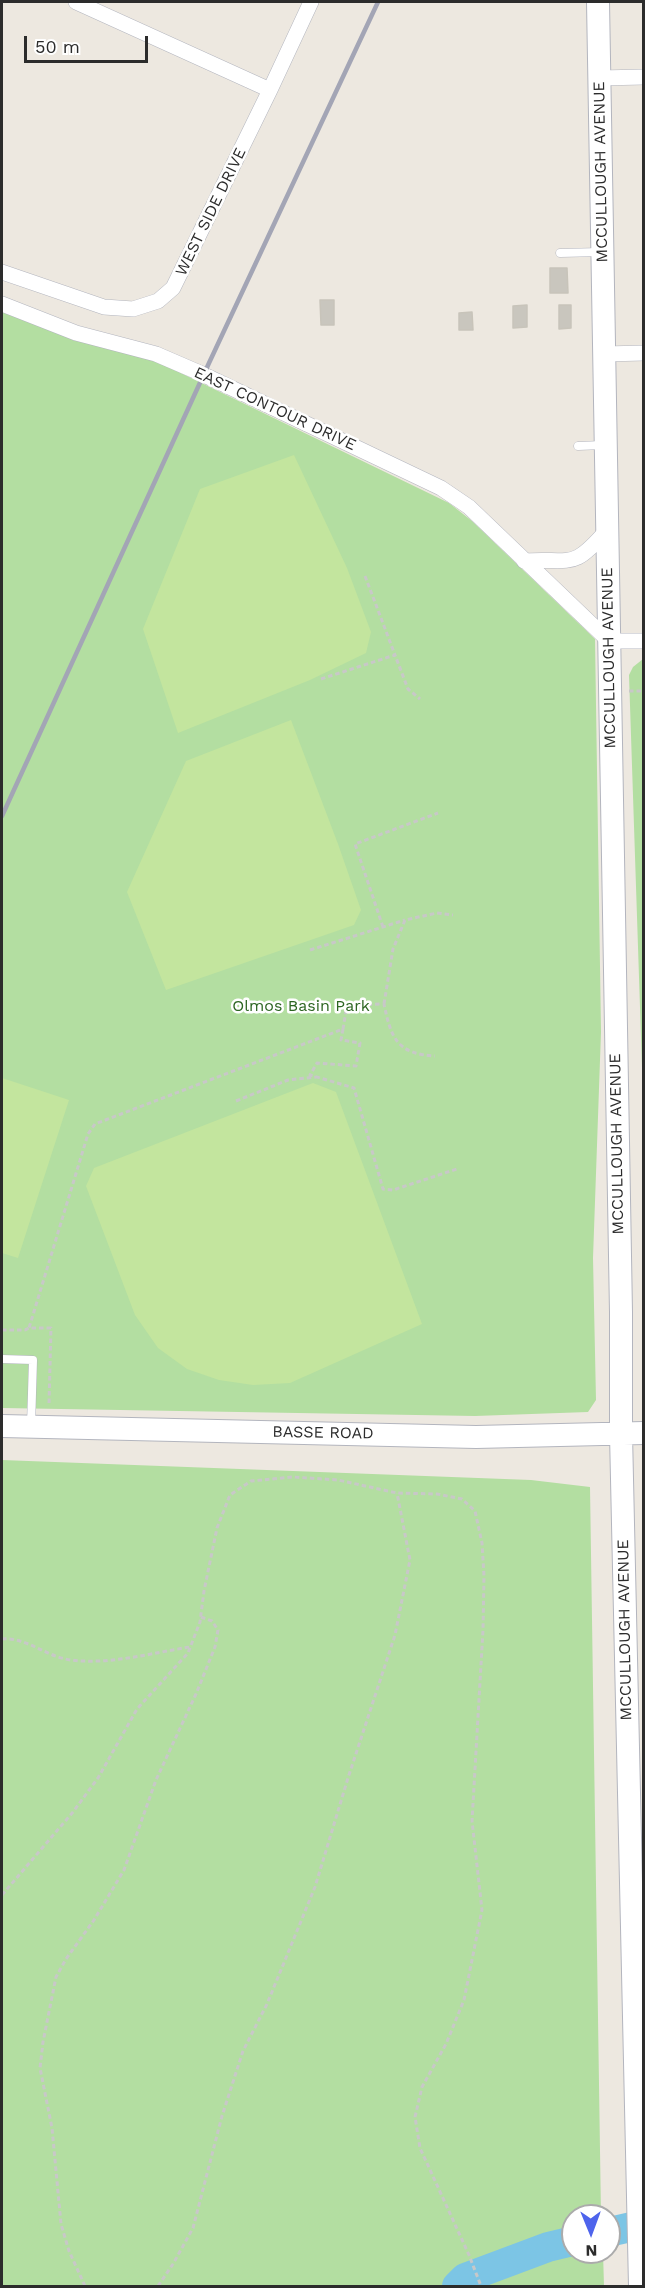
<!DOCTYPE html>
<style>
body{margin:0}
#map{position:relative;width:645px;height:2288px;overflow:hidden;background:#ede8e0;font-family:"Work Sans",sans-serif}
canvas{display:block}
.frame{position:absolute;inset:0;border:3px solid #2c2c2c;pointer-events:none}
.north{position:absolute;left:561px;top:2204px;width:60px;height:60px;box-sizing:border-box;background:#fff;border:2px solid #ababab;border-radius:50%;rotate:179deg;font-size:16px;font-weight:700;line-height:24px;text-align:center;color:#2c2c2c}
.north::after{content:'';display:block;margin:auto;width:21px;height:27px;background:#4e64ec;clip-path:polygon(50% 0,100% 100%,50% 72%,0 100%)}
.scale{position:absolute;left:24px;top:36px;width:124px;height:27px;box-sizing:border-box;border:3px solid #2c2c2c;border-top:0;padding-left:8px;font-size:18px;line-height:21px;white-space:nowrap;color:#2c2c2c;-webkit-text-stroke:4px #fff;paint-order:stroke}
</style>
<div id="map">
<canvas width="645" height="2288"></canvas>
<div class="frame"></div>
<div class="north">N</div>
<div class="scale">50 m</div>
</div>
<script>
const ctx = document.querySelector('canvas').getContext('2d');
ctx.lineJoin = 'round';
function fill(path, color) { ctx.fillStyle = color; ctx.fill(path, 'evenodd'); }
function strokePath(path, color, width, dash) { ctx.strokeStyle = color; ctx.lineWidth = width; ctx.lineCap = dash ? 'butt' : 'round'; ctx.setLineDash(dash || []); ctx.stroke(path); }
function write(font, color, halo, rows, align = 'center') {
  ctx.font = font + ' "Work Sans",sans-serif'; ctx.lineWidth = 5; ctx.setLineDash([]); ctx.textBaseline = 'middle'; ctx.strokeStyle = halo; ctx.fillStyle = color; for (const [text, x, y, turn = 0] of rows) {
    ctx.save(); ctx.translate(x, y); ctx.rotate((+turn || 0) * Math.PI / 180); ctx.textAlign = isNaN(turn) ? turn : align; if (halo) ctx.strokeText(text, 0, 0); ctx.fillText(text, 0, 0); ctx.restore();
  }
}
const green = new Path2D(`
 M2 312 150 358 449 503 472 521 595 639 601 1032 593 1258 596 1400 588 1412 475 1416 2 1408Z
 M643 659V1098L629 675 633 667Z
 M2 1460 531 1480 590 1487 601 2216H573V2252H603L604 2286H2Z`);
const pitch = new Path2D(`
 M294 455 347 568 371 632 366 653 310 680 178 733 143 629 200 489Z
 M291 720 338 844 361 910 354 925 166 990 127 892 186 761Z
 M2 1078 69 1100 18 1258 2 1253Z
 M313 1083 336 1092 422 1324 290 1383 253 1385 219 1380 187 1369 158 1348 135 1315 86 1186 94 1168Z`);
const river = new Path2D(`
 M609 2232 644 2224
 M457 2286 465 2278 548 2247 573 2241`);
const building = new Path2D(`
 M550 268H567L568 293H550Z
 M320 300H334V325H321Z
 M527 305V327L513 328V306Z
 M559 305H571V328L559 329Z
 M472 312 473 330H459V313Z`);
const path = new Path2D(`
 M365 576 395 655
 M321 679 395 655 408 689 420 699
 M629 691H644
 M383 927 355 844 438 813
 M310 950 405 920
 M384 1004 393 949 405 920 437 913 453 915
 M343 1029 341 1040 360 1043 356 1066 317 1063 310 1075 354 1088 383 1189 393 1190 457 1169
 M236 1101 288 1080 316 1077
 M2 1330H25L29 1328
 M49 1403 51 1328H29L88 1134 95 1124 343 1029 347 1005 384 1004C391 1038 397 1054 435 1056
 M2 1639C27 1637 46 1657 71 1660 110 1665 151 1653 190 1647
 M2 1895 73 1812 98 1778 137 1709 188 1653 200 1622 204 1591 217 1528 230 1495 251 1481 293 1477 338 1480 397 1493 437 1494 462 1499 475 1511 482 1543 484 1576 483 1630 472 1821 482 1910 464 2000 446 2044 422 2087 415 2117 420 2148 469 2255 481 2286
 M85 2286 69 2251 61 2224 52 2128 40 2068 43 2042 56 1977 66 1959 94 1920 124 1870 156 1780 196 1694 215 1647 218 1630 212 1621 201 1617
 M158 2286 173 2264 193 2228 222 2116 243 2051 267 2004 315 1887 348 1778 395 1635 410 1560 397 1493`);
const lane = new Path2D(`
 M560 253 601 252
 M578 446 603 445
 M2 1359 33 1360 31 1426`);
const street = new Path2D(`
 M76 2 270 90
 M600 78 644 77
 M2 272 104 307 133 309 158 301 173 288 270 90 311 2
 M2 304 76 333 156 354 200 373 441 488 469 507 609 641H644
 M605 354 644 353
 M524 561C573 558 572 571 608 529`);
const secondary = new Path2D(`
 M598 2 621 1312V1434L640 2286
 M2 1426 476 1437 644 1433`);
const rail = new Path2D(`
 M2 816 209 363 378 2`);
const streetNames = [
 ["MCCULLOUGH AVENUE",601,172,-91],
 ["WEST SIDE DRIVE",211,212,-64],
 ["EAST CONTOUR DRIVE",275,409,25],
 ["MCCULLOUGH AVENUE",609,658,-91],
 ["MCCULLOUGH AVENUE",617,1144,-91],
 ["BASSE ROAD",323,1433,1],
 ["MCCULLOUGH AVENUE",625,1630,-91]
];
const parkNames = [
 ["Olmos Basin Park",301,1006]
];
fill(green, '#b3dea1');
fill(pitch, '#c3e59e');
strokePath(river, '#7cc5e5', 30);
fill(building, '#c9c6be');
strokePath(building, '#c8c4ba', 1.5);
strokePath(lane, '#b3b5be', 9);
strokePath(street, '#b3b5be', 16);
strokePath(secondary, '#b3b5be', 24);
strokePath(path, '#c8c8c8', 3, [4.5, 3]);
strokePath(lane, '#fff', 8);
strokePath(street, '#fff', 15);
strokePath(secondary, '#fff', 22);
strokePath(rail, '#a3a5b5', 4.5);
write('16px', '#2c2c2c', '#fff', streetNames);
write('16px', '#2c6521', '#fff', parkNames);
</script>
